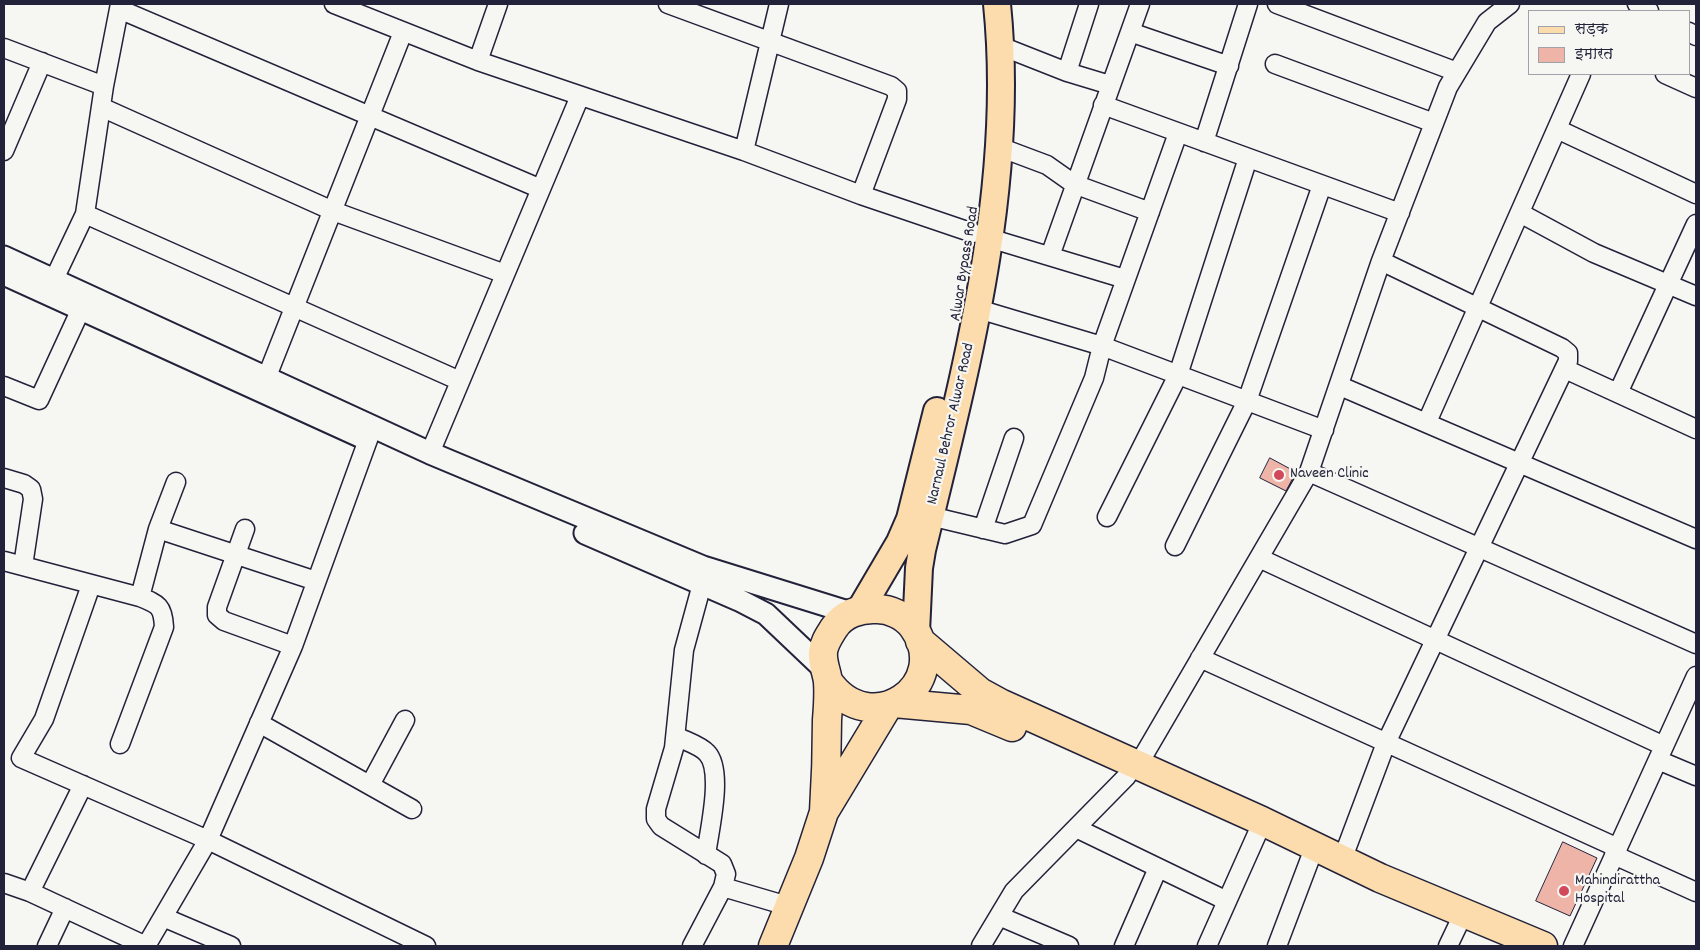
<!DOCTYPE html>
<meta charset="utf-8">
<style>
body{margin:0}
#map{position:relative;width:1700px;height:950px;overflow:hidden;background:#f6f6f2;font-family:Dekko,"Playpen Sans Deva",sans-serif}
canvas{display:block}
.frame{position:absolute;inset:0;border:5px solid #22223b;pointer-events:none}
.legend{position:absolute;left:1528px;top:10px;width:162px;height:65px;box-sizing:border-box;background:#f6f6f2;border:1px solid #a1a1a9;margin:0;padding:6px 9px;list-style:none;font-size:15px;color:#22223b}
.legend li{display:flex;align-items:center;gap:10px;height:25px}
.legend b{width:25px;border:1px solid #a1a1a9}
</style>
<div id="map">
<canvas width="1700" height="950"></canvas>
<div class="frame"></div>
<ul class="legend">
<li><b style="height:6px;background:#fcdcac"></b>सड़क</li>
<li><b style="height:14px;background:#edb4a7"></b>इमारत</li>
</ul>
</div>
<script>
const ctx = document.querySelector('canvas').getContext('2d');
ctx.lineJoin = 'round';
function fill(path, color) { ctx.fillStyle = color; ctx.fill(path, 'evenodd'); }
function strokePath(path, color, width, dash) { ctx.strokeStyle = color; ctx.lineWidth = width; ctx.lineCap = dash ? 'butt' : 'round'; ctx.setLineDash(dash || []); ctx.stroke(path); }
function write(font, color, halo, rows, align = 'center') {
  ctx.font = font + ' Dekko,sans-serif'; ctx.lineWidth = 4.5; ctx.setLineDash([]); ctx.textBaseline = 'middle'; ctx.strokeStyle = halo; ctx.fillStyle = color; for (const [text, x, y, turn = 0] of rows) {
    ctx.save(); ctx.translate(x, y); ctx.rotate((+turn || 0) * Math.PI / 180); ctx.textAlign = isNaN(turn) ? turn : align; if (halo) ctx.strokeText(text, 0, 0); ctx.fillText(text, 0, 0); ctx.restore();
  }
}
const building = new Path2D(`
 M1270 458 1296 472 1286 491 1260 478Z
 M1563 842 1597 858 1570 916 1536 901Z`);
const minor = new Path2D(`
 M334 4 478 61 744 151 861 195 973 233
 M668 4 891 86 897 91V99L861 195
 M1277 4 1457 72
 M1637 4 1649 11
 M119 9 541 189
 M1130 32 1229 66
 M1689 32 1696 36
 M1001 46 1067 72 1110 85
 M4 48 104 86
 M478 61 498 4
 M1275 64 1434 123
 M1067 72 1089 4
 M1665 74 1696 88
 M1103 105 1400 213
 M101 107 333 211 505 274
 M1557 129 1696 194
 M1204 142 1248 4
 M999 147 1047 165 1074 184 1150 212
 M4 151 42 62
 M744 151 779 4
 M1520 213 1594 253 1696 296
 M85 214 460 381
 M989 238 1125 279
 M1050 256 1140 4
 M48 292 85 214 104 86 120 4
 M978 309 1102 346 1324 430
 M1565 369 1696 429
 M4 386 39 400 81 309
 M1340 386 1696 539
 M262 389 403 32
 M1618 393 1696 224
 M1427 422 1581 74
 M430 453 580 96
 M1309 472 1696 644
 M4 478 24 484 31 489 33 499 23 566
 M930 516 1005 534 1032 525 1094 378 1102 346 1178 133
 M1107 517 1178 375 1248 158
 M158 529 316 581
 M245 529 217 607V615L224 621 293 646
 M983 529 1014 438
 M1175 546 1247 401 1322 185
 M1259 558 1664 746
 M4 561 140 597C158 604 163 606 164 627L120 744
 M702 584 684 650 674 748 656 809V819L661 826 722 864 726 874 723 887
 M91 585 44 719 21 758 208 840 426 946
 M140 597 158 529 176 482
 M1200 658 1618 848
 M259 723 412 809
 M676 736C685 741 700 745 707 753 724 771 709 831 706 855
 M1658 760 1696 776
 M1138 765 1309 472 1381 261 1448 87 1487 22 1510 4
 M370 785 405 720
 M1076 828 1227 901
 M1614 855 1696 892
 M1342 860 1386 743 1568 361V353L1562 348 1381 261
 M4 883 30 892 146 946
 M30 892 83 785
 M999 916 1069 946
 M163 917 231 946
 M47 946 65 908
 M146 946 208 840 293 646 373 426
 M692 946 723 887 791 907
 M981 946 1014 891 1127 776
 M1124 946 1158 868
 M1207 946 1257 834
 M1277 946 1310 859
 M1448 946 1458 925
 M1573 946 1696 676`);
const tertiary = new Path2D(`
 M4 257 430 453 703 567 851 613
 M4 274 362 437
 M585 533 739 600 766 614 825 670`);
const primary = new Path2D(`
 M860 610 900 542 910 519 937 411
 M916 632 919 568 922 550C965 372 1016 188 997 4`);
const trunk = new Path2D(`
 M920 641 980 692 1002 704 1262 821 1380 878 1543 946
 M894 703 971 710 1012 727
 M824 812C826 781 827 751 827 720 828 708 829 695 828 682 827 672 822 663 823 652 824 643 829 636 834 628 843 614 860 608 877 609 890 609 905 616 913 627 954 684 871 743 828 681
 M773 946 809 858 824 812 888 706`);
const markers = [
 [1279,475,6,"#d1495b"],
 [1564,891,6,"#d1495b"]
];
const streetNames = [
 ["Alwar Bypass Road",966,264,-81],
 ["Narnaul Behror Alwar Road",952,424,-77]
];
const poiNames = [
 ["Naveen Clinic",1290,475],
 ["Mahindirattha",1575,882],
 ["Hospital",1575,900]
];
fill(building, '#edb4a7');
strokePath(building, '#22223b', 1);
strokePath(minor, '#22223b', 21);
strokePath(tertiary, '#22223b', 25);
strokePath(primary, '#22223b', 30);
strokePath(trunk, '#22223b', 31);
strokePath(minor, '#f6f6f2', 18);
strokePath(tertiary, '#f6f6f2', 21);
strokePath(primary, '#fcdcac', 26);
strokePath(trunk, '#fcdcac', 28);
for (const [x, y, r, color] of markers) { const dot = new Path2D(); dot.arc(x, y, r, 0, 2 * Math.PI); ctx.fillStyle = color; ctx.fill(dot); strokePath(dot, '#f6f6f2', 2); }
write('16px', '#22223b', '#f6f6f2', streetNames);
write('16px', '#22223b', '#f6f6f2', poiNames, 'left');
</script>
